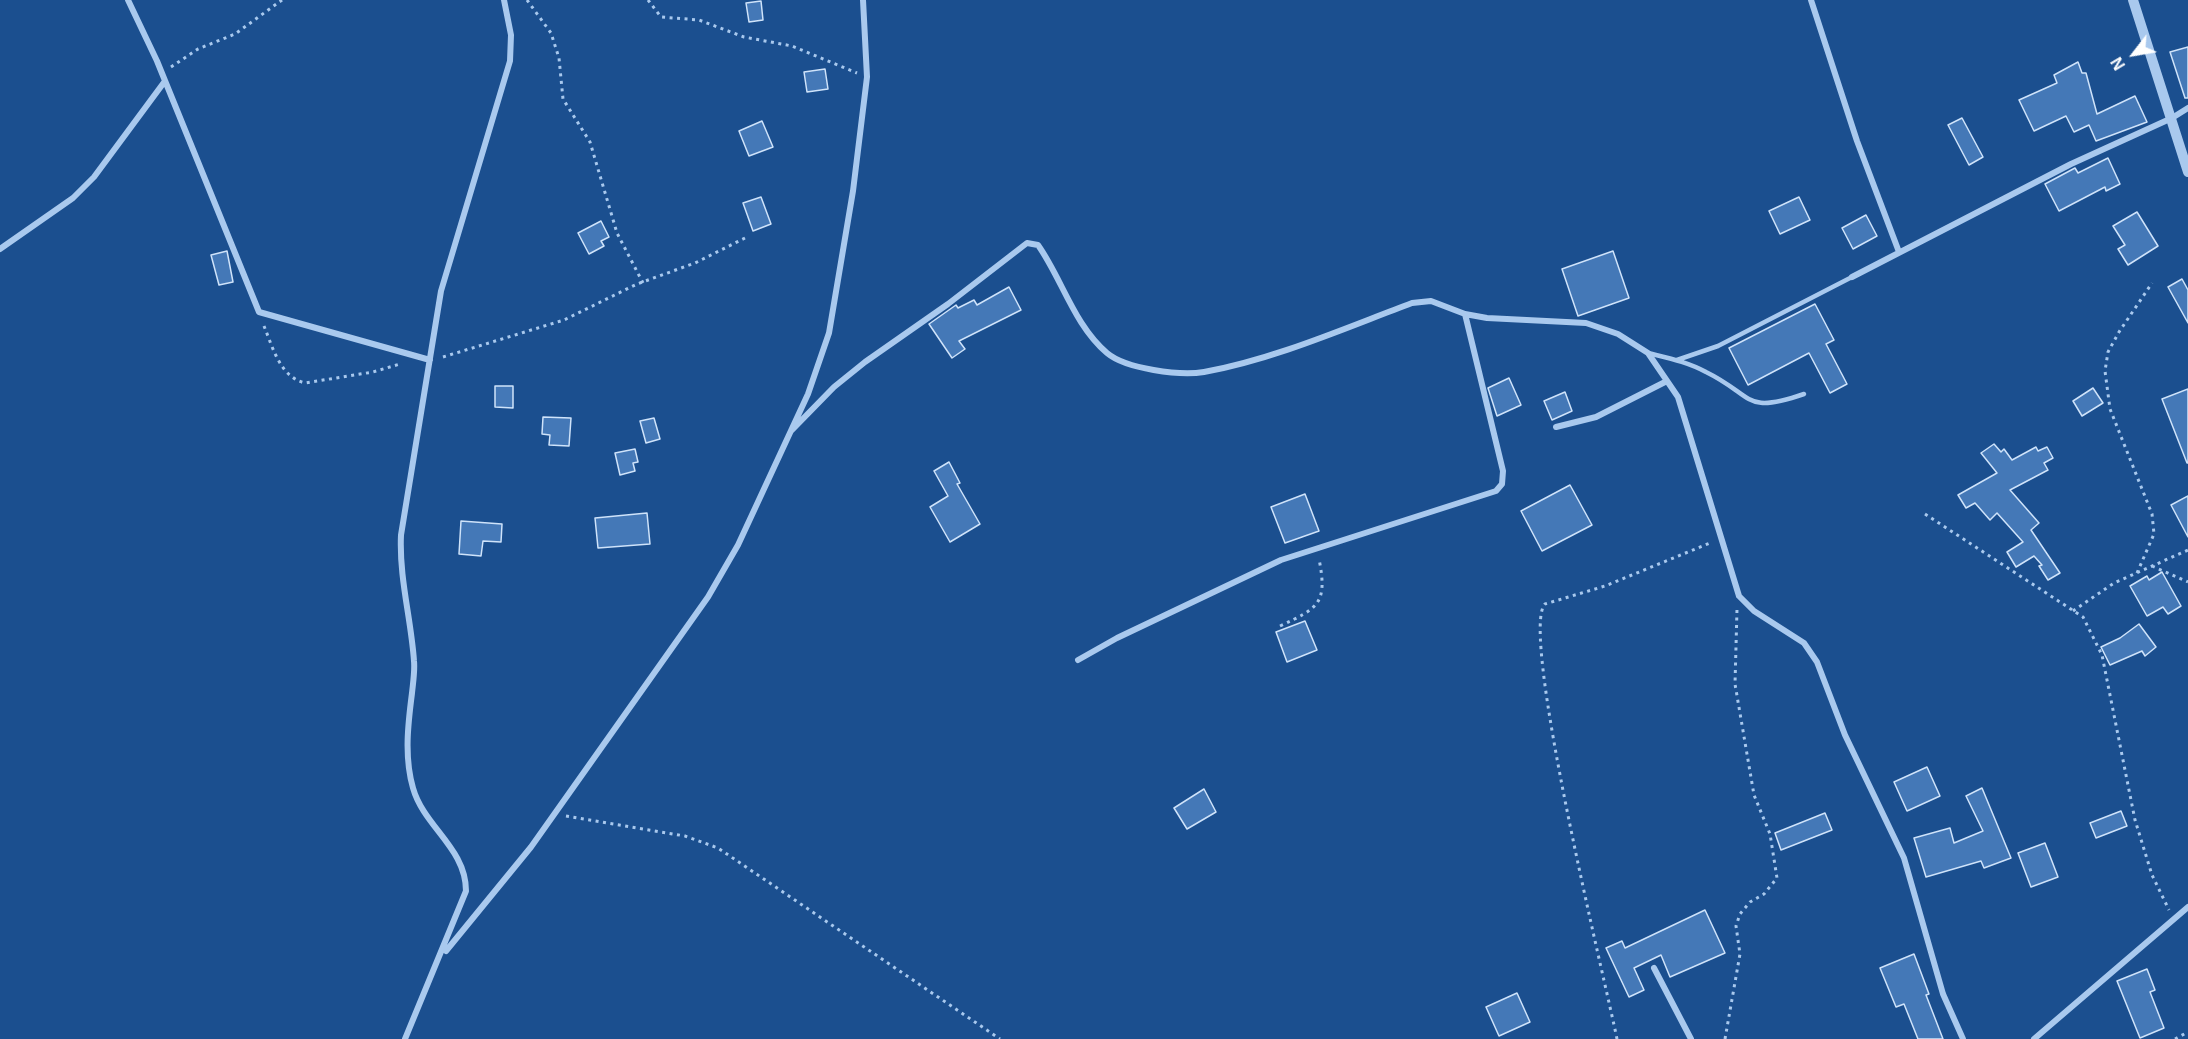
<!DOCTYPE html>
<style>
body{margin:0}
#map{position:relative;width:2188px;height:1039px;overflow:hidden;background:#1b4f8f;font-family:Arial,sans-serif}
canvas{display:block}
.north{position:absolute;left:2104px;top:24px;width:60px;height:60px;-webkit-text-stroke:4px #1b4f8f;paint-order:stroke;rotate:239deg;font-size:16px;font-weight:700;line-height:24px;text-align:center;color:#fff}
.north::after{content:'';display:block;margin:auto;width:21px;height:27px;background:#fff;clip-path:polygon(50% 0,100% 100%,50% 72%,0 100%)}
</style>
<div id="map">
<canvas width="2188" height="1039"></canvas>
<div class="north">N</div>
</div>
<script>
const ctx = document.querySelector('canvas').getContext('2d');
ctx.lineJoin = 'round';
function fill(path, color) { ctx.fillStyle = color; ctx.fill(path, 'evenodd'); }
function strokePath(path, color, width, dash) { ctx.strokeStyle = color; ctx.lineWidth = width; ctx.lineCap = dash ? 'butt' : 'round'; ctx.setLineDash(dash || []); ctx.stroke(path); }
const building = new Path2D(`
 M761 1 763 20 749 22 746 3Z
 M2188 47V98H2185L2170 52Z
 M2078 62 2082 73H2086L2097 114 2135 96 2147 122 2096 141 2089 125 2074 132 2066 116 2034 131 2019 100 2057 83 2054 75Z
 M825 69 828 89 807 92 804 72Z
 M1962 118 1983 157 1969 165 1948 125Z
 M762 121 773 147 749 156 739 131Z
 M2108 158 2120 184 2106 191 2105 187 2059 211 2045 184 2075 168 2078 173Z
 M761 197 771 224 753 231 743 203Z
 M1799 197 1810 220 1780 234 1769 211Z
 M2137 212 2158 246 2128 265 2118 249 2125 245 2113 226Z
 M1866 215 1877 236 1853 249 1842 228Z
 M601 221 609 237 601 241 604 246 589 254 578 233Z
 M227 251 233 282 219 285 211 255Z
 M1613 251 1629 298 1578 316 1562 269Z
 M2182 279 2188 290V323L2168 287Z
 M1009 287 1021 310 959 341 965 349 952 358 929 324 956 305 958 308 974 300 977 305Z
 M1815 304 1834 340 1826 344 1847 384 1830 393 1809 353 1748 385 1729 348Z
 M1509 378 1521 405 1497 416 1488 388Z
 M495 386H513V408L495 407Z
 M2093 388 2103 403 2082 416 2073 401Z
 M2188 389V463H2187L2162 399Z
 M1565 392 1572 411 1552 420 1544 401Z
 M543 417 571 418 569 446 549 445 550 435 542 434Z
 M654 418 660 439 646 443 640 421Z
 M1994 444 2001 452 2004 449 2012 460 2036 447 2038 451 2047 447 2053 458 2044 463 2048 470 2010 490 2039 523 2031 530 2060 573 2048 580 2039 566 2042 565 2034 556 2016 567 2007 552 2023 542 1997 513 1990 520 1975 503 1966 508 1958 495 1997 473 1981 453Z
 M635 449 638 462 633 463 635 471 620 475 615 453Z
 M949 462 960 483 957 484 980 524 950 542 930 507 948 496 934 471Z
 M1570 485 1592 525 1542 551 1521 511Z
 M1305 494 1319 531 1285 543 1271 507Z
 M2188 496V537L2171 505Z
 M647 513 650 544 598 548 595 518Z
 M461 521 502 524 501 542 483 541 481 556 459 554Z
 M2162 572 2181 606 2168 614 2163 607 2147 616 2130 586 2147 576 2149 580Z
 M1305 621 1317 650 1287 662 1276 632Z
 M2139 624 2156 647 2145 656 2142 651 2110 665 2101 647 2120 638Z
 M1927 767 1940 796 1907 811 1894 782Z
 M1982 788 2011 858 1984 868 1981 861 1926 877 1914 838 1950 828 1954 843 1983 831 1966 796Z
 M1204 789 1216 812 1187 829 1174 808Z
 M2121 811 2127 826 2096 838 2090 823Z
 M1825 813 1832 830 1781 850 1775 833Z
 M2045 843 2058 877 2031 887 2018 853Z
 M1705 910 1725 953 1670 977 1661 955 1634 968 1644 990 1629 997 1606 948 1622 941 1625 948Z
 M1914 954 1929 994 1926 995 1943 1039H1918L1904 1004 1896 1007 1880 968Z
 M2147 969 2155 990 2150 992 2164 1028 2140 1038 2117 981Z
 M1517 993 1530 1022 1499 1036 1486 1007Z`);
const path = new Path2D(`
 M527 0 551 33 559 58 563 99 590 142 617 233 643 283
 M648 0 661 17 699 20 744 37 792 46 857 73
 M171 67 198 49 235 34 282 0
 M264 326C273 348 280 377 305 383L373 372 400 364
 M443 357 564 320 637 284 695 263 745 238
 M1925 514 2083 617 2102 655 2135 820 2152 875 2169 910
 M2152 566 2188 582
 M2137 573 2154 534 2152 514 2110 409 2105 371 2108 352 2119 332 2152 283
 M2073 611 2114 583 2188 550
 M1280 626C1318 608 1328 604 1319 559
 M566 816 685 836 718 848 1000 1039
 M1617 1039C1606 984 1519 631 1545 604L1605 586 1710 543
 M1725 1039 1740 954 1736 926 1740 914 1750 902 1764 894 1777 878 1770 834 1754 795 1735 684 1737 609
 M2175 1039 2188 1032`);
const service = new Path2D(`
 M1648 353C1668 358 1688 362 1706 372 1755 396 1743 415 1804 394
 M1677 360 1718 346 1852 277`);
const minor = new Path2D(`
 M128 0 157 61 259 312 430 360
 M1811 0 1857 141 1899 252
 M0 249 73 198 94 177 165 81
 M1852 277 2071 164 2172 118 2188 108
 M1556 427 1596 417 1667 381
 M791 431 834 387 865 362 948 304 1027 243 1038 245C1062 279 1074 325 1107 353 1126 369 1180 376 1204 372 1275 359 1345 328 1412 303L1431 301 1465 314 1487 318 1586 323 1618 334 1648 353 1678 397 1739 596 1754 611 1804 643 1817 662 1845 735 1904 858 1943 994 1963 1039
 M1078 660 1117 638 1281 560 1496 491 1502 484 1503 471 1465 314
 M446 951 531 847 708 597 738 545 808 394 829 333 853 191 867 77 863 0
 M1654 968 1691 1039
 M405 1039 466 891C466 848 424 827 413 788 404 757 408 724 412 693 413 683 415 671 414 661 411 618 399 578 401 535L441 291 510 61 511 35 504 0
 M2034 1039 2188 907`);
const tertiary = new Path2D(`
 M2133 0 2188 172`);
fill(building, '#4478b7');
strokePath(building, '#cfe3fa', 1.5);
strokePath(path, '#a9c9ee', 3, [3, 4.5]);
strokePath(service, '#a9c9ee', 4.5);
strokePath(minor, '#a9c9ee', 6);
strokePath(tertiary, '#a9c9ee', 10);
</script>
